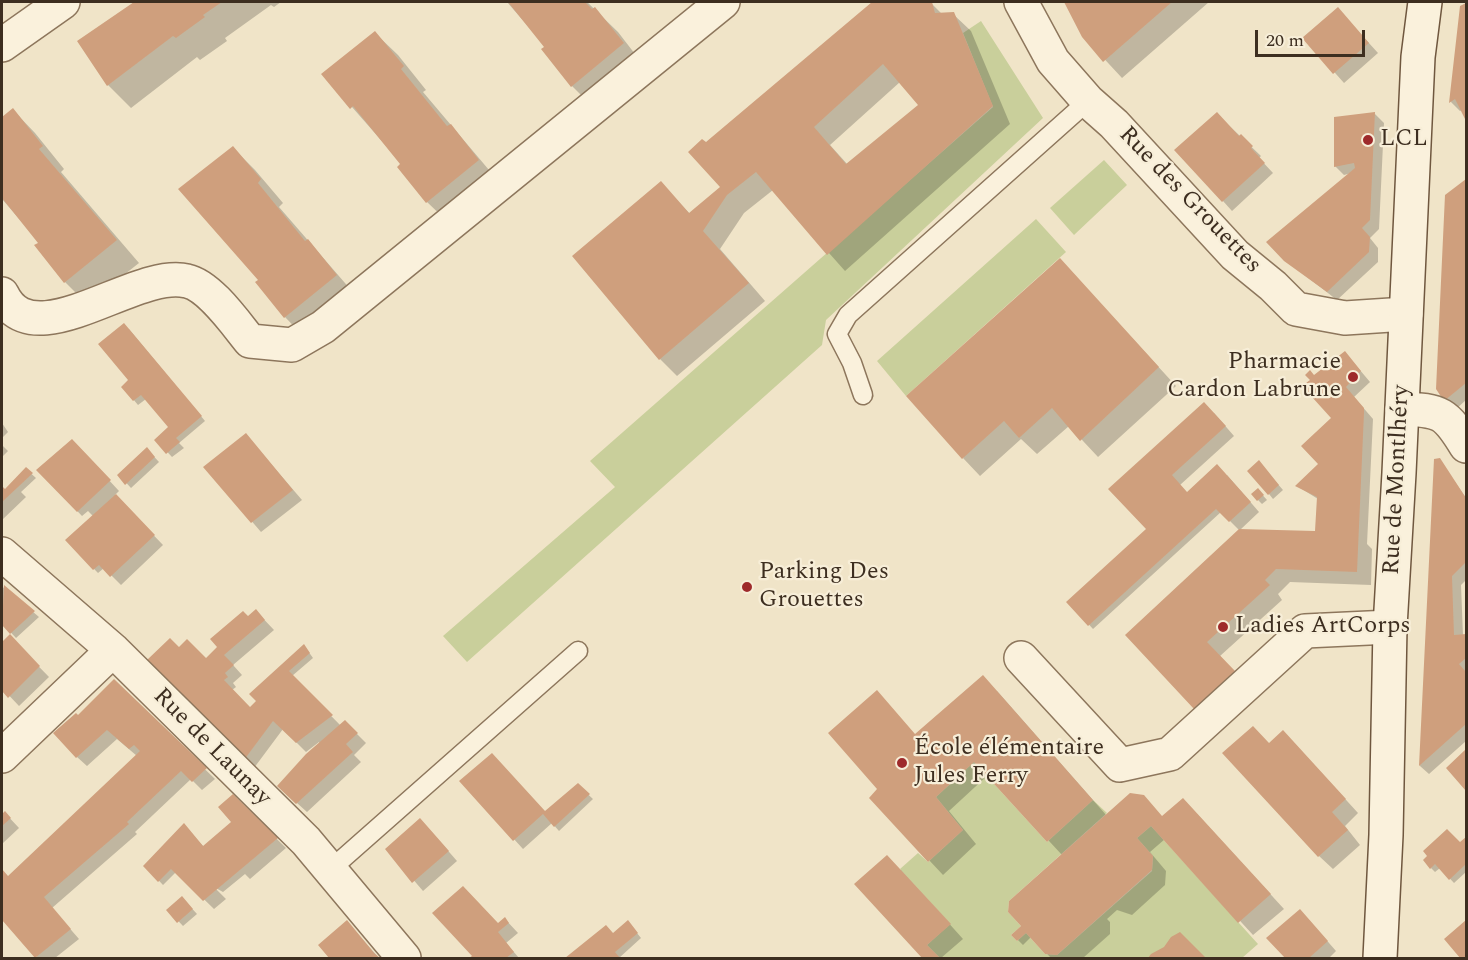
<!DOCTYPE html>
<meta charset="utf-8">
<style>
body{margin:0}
#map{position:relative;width:1468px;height:960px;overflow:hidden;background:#f0e4c8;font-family:Spectral,serif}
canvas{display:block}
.frame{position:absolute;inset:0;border:3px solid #3d2e20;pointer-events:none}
.scale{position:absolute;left:1255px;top:30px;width:110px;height:27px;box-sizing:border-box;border:3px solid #3d2e20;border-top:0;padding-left:8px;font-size:18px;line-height:21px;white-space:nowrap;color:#3d2e20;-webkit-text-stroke:4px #f7eed8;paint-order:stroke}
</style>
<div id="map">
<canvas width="1468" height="960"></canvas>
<div class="frame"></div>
<div class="scale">20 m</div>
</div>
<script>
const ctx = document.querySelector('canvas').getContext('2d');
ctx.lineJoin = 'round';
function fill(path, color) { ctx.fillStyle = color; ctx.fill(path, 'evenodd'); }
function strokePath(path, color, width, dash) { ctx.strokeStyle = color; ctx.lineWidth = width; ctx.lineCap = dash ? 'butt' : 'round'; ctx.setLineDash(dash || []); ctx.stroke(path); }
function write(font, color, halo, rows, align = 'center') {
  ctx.font = font + ' Spectral,serif'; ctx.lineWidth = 4.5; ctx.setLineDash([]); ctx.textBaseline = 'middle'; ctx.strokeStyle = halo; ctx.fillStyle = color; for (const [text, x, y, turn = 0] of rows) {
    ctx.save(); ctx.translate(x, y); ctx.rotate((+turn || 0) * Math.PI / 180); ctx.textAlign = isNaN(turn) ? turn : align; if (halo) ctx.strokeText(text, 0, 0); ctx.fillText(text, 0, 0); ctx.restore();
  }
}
const green = new Path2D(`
 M981 21 1043 118 826 320 822 345 467 662 443 636 615 487 590 461 993 107 963 33Z
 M1104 160 1127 185 1074 235 1050 208Z
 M1036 219 1066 252 906 396 877 361Z
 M974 762 1047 842 1093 800 1107 813 1009 901 1008 912 1021 926 1011 935 1017 941 1026 933 1045 954 1057 955 1152 871 1153 856 1137 838 1151 826 1258 944 1242 958H940L927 945 950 924 900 869 918 853 928 862 963 830 936 797Z`);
const shadow = new Path2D(`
 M136 2H281L274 7 271 5 225 38 227 41 200 60 197 57 131 108 108 85 79 42Z
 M507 2H587L618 32 645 67 595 109 572 86 546 47Z
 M874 2H930L942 14H953L971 31 1010 124 845 271 773 190 744 213 720 249 765 301 677 376 660 359 661 183 690 214 722 186 708 142ZM900 82 920 105 848 165 830 145Z
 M1065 2H1209L1122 78 1083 36Z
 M1466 5V118L1462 110 1460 111 1451 102 1461 7Z
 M1338 9 1378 53 1344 83 1304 38Z
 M375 33 398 55 426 90 423 92 500 183 450 224 427 202 402 164 323 74Z
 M13 110 35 133 64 169 61 172 139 263 87 304 65 282 40 243 2 199V119Z
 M1374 113 1384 123 1379 229 1370 238 1378 248V262L1337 300 1285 260 1351 173 1344 175 1335 166Z
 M1217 114 1261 156 1259 158 1273 173 1232 211 1223 201Z
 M233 148 255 170 283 203 279 207 358 298 307 340 285 317 260 280Z
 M1466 181V400L1455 410 1445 400Z
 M1077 278 1176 386 1098 457 1069 426 1037 454 1021 439 980 476 963 458Z
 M129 329 205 421 179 443 184 448 172 457 156 440 170 427 146 399 138 405 123 387 130 380Z
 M1354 363 1370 382 1354 397 1373 419 1367 544 1372 549 1371 585 1290 582 1278 594 1282 600 1220 656 1247 686 1209 722 1127 635 1240 531 1221 512 1093 629 1068 602 1147 529 1110 489 1214 413 1234 436 1180 485 1187 493 1227 475 1259 512 1240 530 1320 533 1318 499 1297 486 1320 464 1333 418 1315 377Z
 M2 423 8 432 2 438Z
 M246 435 302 500 261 532 205 467Z
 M2 445 8 451 2 457Z
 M147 449 159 462 131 488 119 475Z
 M82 451 119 491 115 495 163 545 121 585 104 568 98 573 67 541 94 517 88 511 82 516 38 470Z
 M1440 460 1466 498V580L1461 585 1463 636H1466V741L1429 774 1420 766 1432 521Z
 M1263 467 1283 490 1273 499 1269 494Z
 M26 469 36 478 21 492 26 497 2 520V487L5 491Z
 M1258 490 1267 500 1262 504 1258 500Z
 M4 587 39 617 16 638 2 623V590Z
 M256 611 274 630 233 665 242 675 233 683 236 687 232 690 250 709 308 651 313 658 292 676 341 726 345 722 366 743 354 755 361 762 307 812 288 795 320 744 319 742 306 752 283 729 254 768 245 759 179 649 206 660Z
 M10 637 49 677 19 706 2 688V644Z
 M114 681 215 779 202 790 191 779 135 832 137 834 52 908 79 939 55 958H38L2 918V870L8 878 137 756 117 739 87 766 77 757 78 717Z
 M997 691 1107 816 1163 817 1197 814 1284 909 1253 935 1165 839 1150 852 1166 871 1165 885 1132 915 1117 910 1107 919 1110 922V934L1083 958H1051L1031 937 1023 945 1013 935 1023 926 1062 855 988 775 949 811 976 844 943 875 871 798 916 735Z
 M1269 745H1296L1358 813 1345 826 1360 845 1333 869 1319 856Z
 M1466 751V789L1448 768Z
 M461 781 546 813 578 785 593 799 559 831 552 823 523 849Z
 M233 796 286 848 250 879 245 874 223 892 214 887 226 899 214 909 176 872 163 885 145 866 193 835 204 847 233 823Z
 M5 813 19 828 2 844V816Z
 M429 829 457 861 423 891 387 849Z
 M1447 831 1460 844 1466 839V872L1454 883 1440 868 1435 872 1431 868Z
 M901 870 963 939 941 958H924L856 884Z
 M186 902 197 914 183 926 168 910Z
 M505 919 518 933 506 943 519 958H471Z
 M1309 920 1336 951 1329 958H1287L1268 938Z
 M1466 922V958H1462L1446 939Z
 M606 927 613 935 632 927 641 938 619 958H567Z
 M356 932 379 958H331L320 945Z
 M1180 934 1204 958H1150L1162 951Z`);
const building = new Path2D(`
 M134 2H222L203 15 205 17 176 38 173 36 107 86 77 41Z
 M508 2H585L592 9 595 7 624 43 571 87 541 49 544 47Z
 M872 2H932L935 13 954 12 993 106 827 255 756 172 727 195 703 231 749 283 659 360 572 256 661 181 689 213 720 187 688 152 702 139 706 142ZM883 64 918 105 846 164 814 127Z
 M1064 2H1172L1103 62 1082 37Z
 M1466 3V121L1455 99 1449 103 1460 6Z
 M1338 7 1369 43 1333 74 1302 38Z
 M375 31 404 66 401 69 447 126 451 124 479 160 426 203 397 167 400 164 353 106 350 109 321 74Z
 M13 108 43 146 39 149 117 240 64 283 34 245 38 243 2 198V117Z
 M1217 112 1239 136 1241 134 1253 146 1251 148 1265 163 1222 202 1174 150Z
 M1375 112 1370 220 1362 228 1370 237 1369 252 1327 292 1284 261 1266 242 1355 168 1354 163 1334 167V117Z
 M233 146 261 179 258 183 305 241 308 239 337 275 284 318 255 282 258 280 178 189Z
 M1466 179V383L1444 401 1436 389 1445 195Z
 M1060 258 1159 367 1080 441 1052 408 1019 438 1004 421 962 459 906 396Z
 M124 323 202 416 176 438 180 442 166 454 154 440 168 427 141 395 133 401 121 387 128 380 98 344Z
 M1345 351 1361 371 1346 387 1364 408V413L1357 572 1276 569 1265 580 1270 585 1207 642 1235 671 1194 709 1125 635 1239 529 1315 531 1317 497 1295 486 1318 464 1301 446 1331 418 1302 386 1310 380 1305 375 1310 370 1314 375Z
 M1204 402 1226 426 1172 475 1187 492 1217 464 1251 502 1229 522 1216 509 1088 626 1066 602 1146 529 1108 489Z
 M246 433 293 490 251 523 203 467Z
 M72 439 111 480 77 512 36 470Z
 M147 447 155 457 125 485 117 475Z
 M1440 458 1466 498V562L1452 576 1454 635 1466 634V658L1459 664 1466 672V724L1419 766 1434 459Z
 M1259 460 1279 485 1268 495 1247 471Z
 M26 467 33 473 2 502V486L5 489Z
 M1258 488 1264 495 1257 501 1251 494Z
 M116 494 155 535 110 577 99 565 93 570 65 540Z
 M4 585 35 611 10 634 2 625Z
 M256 609 265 620 224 655 234 665 225 673 228 677 224 680 250 707 256 701 249 694 304 644 310 653 289 671 333 715 296 743 273 721 244 760 196 708 158 676 147 660 170 638 179 647 187 639 206 658 217 647 210 639 243 611 248 616Z
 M10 634 40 666 8 698 2 691V642Z
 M983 675 1093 800 1047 842 974 762 936 797 963 830 928 862 869 798 877 789 828 733 877 690 915 734Z
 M114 679 207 768 192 782 181 771 127 822 129 824 44 897 71 929 35 958 2 920V869L8 876 140 751 134 745 129 749 107 730 76 758 53 733 76 713 78 715Z
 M345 720 358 733 346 744 353 752 296 804 277 786 306 754Z
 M1253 726 1269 743 1283 730 1346 799 1332 812 1348 830 1318 857 1222 753Z
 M1466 749V791L1446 768Z
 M492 753 545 811 578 783 590 794 554 827 543 814 513 841 459 781Z
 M1130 793 1144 795 1162 816 1183 798 1271 894 1238 923 1151 826 1137 838 1153 856 1152 870 1057 955 1045 954 1026 933 1017 941 1011 935 1021 926 1008 912 1009 901Z
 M233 794 278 838 203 901 171 869 158 882 143 866 184 823 203 846 231 822 218 807Z
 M5 811 11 818 2 826V814Z
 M420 818 449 851 412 883 385 849Z
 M1447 829 1460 842 1466 837V864L1449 880 1435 864 1430 869 1423 860 1427 856 1423 851Z
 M887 855 951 924 927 945 940 958H922L854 884Z
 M463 886 498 923 505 917 509 923 498 932 514 952 506 958H469L472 956 432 913Z
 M182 896 193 909 177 923 166 910Z
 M1300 909 1328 941 1309 958H1285L1266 938Z
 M347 920 374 953 380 958H329L318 945Z
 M628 920 638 933 615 952 620 958H565L606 925 613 933Z
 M1466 920V958H1460L1444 939Z
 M1180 932 1206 958H1148L1151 954 1164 947 1171 937Z`);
const lane = new Path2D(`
 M863 395 852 363 837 334 848 315 1088 101
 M331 869 578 651`);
const street = new Path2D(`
 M1021 2 1053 61 1088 101 1114 124 1235 255 1273 286 1296 309 1345 318 1406 314
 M2 45 63 2
 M2 294C33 360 135 268 187 281 210 286 236 324 250 341L292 345 323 327 723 2
 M1402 409C1441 410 1446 413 1466 446
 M2 554 113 650 306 841 404 958
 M1021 658 1120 765 1170 754 1305 631 1390 627
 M2 756 113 650`);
const secondary = new Path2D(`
 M1380 958 1386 835 1390 627 1399 473 1418 57 1425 2`);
const markers = [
 [1368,140,6,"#9e2a2b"],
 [1353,377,6,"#9e2a2b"],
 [747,587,6,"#9e2a2b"],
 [1223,627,6,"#9e2a2b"],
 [902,763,6,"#9e2a2b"]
];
const poiNames = [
 ["LCL",1380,140],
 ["Pharmacie",1341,363,"right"],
 ["Cardon Labrune",1341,391,"right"],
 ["Parking Des",759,573],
 ["Grouettes",759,601],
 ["Ladies ArtCorps",1235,627],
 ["École élémentaire",914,749],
 ["Jules Ferry",914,777]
];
const streetNames = [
 ["Rue des Grouettes",1189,201,46],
 ["Rue de Montlhéry",1398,480,-87],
 ["Rue de Launay",211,748,45]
];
fill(green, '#c9cf9b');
fill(shadow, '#0003');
fill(building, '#cf9f7d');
strokePath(lane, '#8d765c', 21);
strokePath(street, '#8d765c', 36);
strokePath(secondary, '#6f573f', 36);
strokePath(lane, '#faf1dc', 18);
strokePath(street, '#faf1dc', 33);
strokePath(secondary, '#faf1dc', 33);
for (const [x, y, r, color] of markers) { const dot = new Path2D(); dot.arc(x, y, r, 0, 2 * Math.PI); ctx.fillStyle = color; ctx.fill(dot); strokePath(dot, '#f7eed8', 2); }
write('24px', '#3d2e20', '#f7eed8', poiNames, 'left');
write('24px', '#3d2e20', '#f7eed8', streetNames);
</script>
